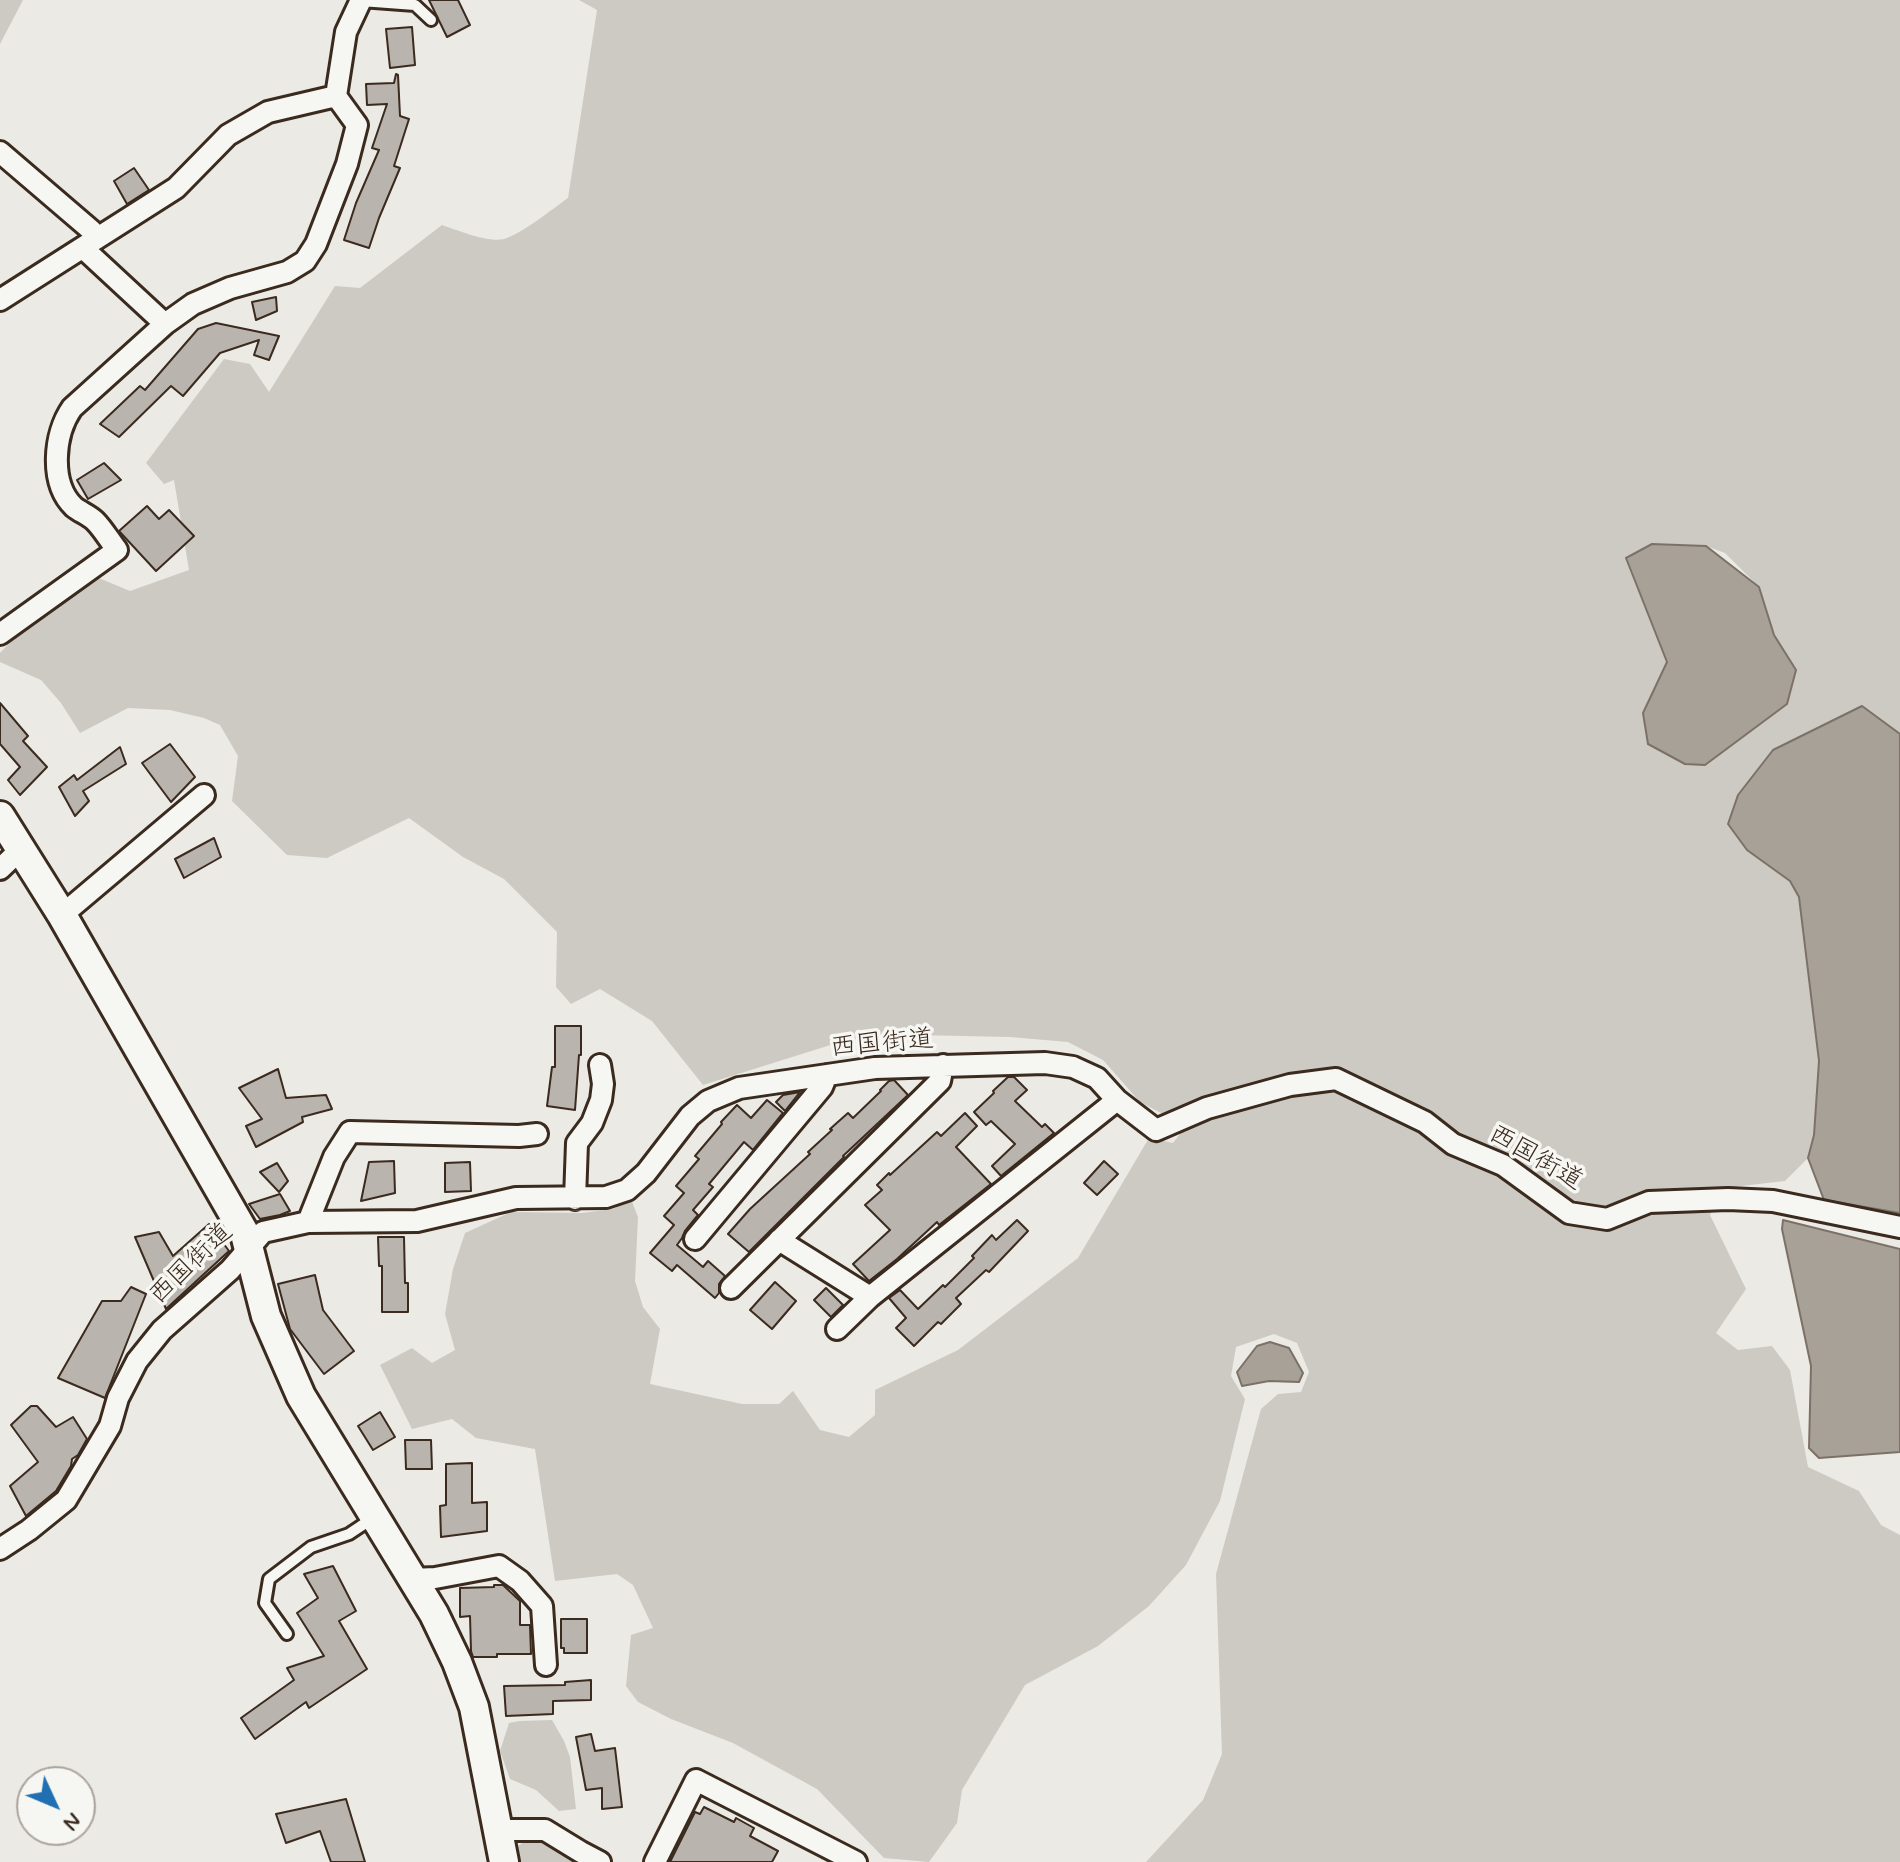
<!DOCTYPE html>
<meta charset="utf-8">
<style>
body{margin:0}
#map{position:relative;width:1900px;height:1862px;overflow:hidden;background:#ebeae5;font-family:Mynerve,sans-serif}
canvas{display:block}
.north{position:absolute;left:16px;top:1766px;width:80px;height:80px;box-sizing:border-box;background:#f6f6f2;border:2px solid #aba49d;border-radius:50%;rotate:134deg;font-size:22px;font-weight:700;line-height:32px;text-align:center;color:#3b2a1e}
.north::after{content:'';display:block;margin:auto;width:28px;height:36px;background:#1f6fb2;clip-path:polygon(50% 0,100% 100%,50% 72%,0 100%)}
</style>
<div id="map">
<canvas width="1900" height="1862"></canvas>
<div class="north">N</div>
</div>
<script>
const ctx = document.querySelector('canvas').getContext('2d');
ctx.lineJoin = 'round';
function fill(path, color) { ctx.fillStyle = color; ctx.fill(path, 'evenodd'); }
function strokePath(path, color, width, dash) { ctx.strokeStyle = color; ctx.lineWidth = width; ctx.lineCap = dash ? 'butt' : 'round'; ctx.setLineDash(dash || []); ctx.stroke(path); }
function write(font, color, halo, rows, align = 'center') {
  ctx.font = font + ' Mynerve,"Klee One",sans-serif'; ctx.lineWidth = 7; ctx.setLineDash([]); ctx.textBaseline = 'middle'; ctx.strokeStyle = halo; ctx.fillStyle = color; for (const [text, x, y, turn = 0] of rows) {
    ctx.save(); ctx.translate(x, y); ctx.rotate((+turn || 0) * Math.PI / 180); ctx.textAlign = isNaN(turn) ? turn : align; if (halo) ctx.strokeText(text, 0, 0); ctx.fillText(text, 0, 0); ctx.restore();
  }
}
const green = new Path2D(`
 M0 0H23L0 44Z
 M579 0H1900V735L1862 706 1774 750 1747 850 1790 881 1799 897 1819 1061 1814 1135 1808 1158 1785 1181 1724 1188 1710 1215 1746 1289 1716 1333 1738 1350 1772 1346 1790 1370 1808 1467 1859 1491 1881 1525 1900 1535V1862H1146L1203 1800 1222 1754 1216 1574 1261 1409 1278 1394 1301 1392 1309 1372 1297 1343 1274 1334 1236 1347 1231 1376 1245 1399 1220 1501 1186 1565 1149 1606 1098 1646 1025 1685 962 1790 957 1823 929 1862 884 1858 817 1789 733 1743 671 1719 638 1702 626 1686 631 1635 653 1628 633 1585 617 1574 555 1581 535 1449 476 1438 452 1419 412 1429 380 1365 412 1348 432 1363 455 1350 445 1314 453 1269 465 1233 511 1212 582 1213 613 1209 631 1199 638 1217 635 1281 643 1307 660 1329 650 1384 742 1404H779L793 1391 820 1430 849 1437 875 1415V1390L958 1350 1078 1258 1149 1138 1173 1143 1186 1126 1140 1102 1103 1060 1068 1042 1010 1037 915 1035 840 1042 703 1085 652 1021 600 989 571 1004 556 987 557 932 504 879 463 857 409 818 327 858 287 855 232 801 238 756 220 725 204 718 170 710 128 708 80 733 61 703 41 680 0 662V653L21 631 49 615 94 576 130 591 189 570 174 480 164 484 146 463 224 359 250 364 269 392 335 286 360 288 442 225C457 230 488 243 504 239 523 233 551 210 568 198L597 10ZM1652 544 1706 546 1725 553 1759 587 1774 635 1796 670 1643 713 1667 662 1653 610 1626 559Z
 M552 1720 564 1741 570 1757 576 1809 559 1811 536 1790 510 1779 500 1751 509 1723 520 1721Z
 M533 1836 574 1862H521L518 1846Z`);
const water = new Path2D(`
 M1652 544 1706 546 1759 587 1774 635 1796 670 1787 704 1705 765 1685 764 1648 744 1643 713 1667 662 1626 558Z
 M1862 706 1900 734V1213L1824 1200 1808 1158 1814 1135 1819 1061 1799 897 1790 881 1747 850 1728 824 1738 795 1773 750Z
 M1783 1220 1900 1249V1452L1819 1458 1809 1448 1811 1366 1782 1229Z
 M1270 1342 1289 1348 1303 1373 1299 1382 1269 1381 1242 1386 1237 1372 1257 1346Z`);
const building = new Path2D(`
 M429 0H458L470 25 447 37Z
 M412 27 415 65 390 68 386 29Z
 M396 74 398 75 400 116 409 119 394 166 400 168 379 218 369 248 344 240 356 203 379 150 372 148 387 104 367 105 366 84 394 83Z
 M134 168 149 190 127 204 114 181Z
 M276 297 277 311 256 320 252 302Z
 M216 323 279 336 269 360 254 355 259 340 220 353 183 396 171 386 119 437 100 424 140 386 145 390 198 329Z
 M104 463 121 480 88 499 77 480Z
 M147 506 159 519 169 510 194 536 156 571 119 531Z
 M0 703 28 736 23 741 47 767 20 795 8 780 20 767 0 744Z
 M170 744 195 777 171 802 142 763Z
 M120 747 126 764 83 791 89 801 75 816 59 787 74 775 77 780Z
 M214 838 221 857 184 878 175 859Z
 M555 1026H581V1055H579L575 1110 547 1106 552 1067H555Z
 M278 1069 286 1098 326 1095 332 1109 302 1117 303 1122 256 1147 246 1126 262 1119 239 1088Z
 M1008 1077H1014L1027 1090 1015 1101 1042 1127 1045 1124 1054 1133 1001 1176 992 1166 1015 1144 991 1121 986 1125 974 1112 994 1093 993 1091Z
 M894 1080 908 1095 843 1156 844 1157 749 1252 728 1234 750 1209 810 1154 808 1152 832 1130 830 1129 848 1113 853 1118 881 1091 880 1090 889 1081Z
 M800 1092 785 1111 776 1102 783 1095Z
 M767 1100 783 1113 753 1150 744 1142 709 1184 713 1187 693 1210 698 1215 685 1231 682 1238 677 1245 703 1267 708 1261 725 1276 719 1284V1293L715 1298 677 1265 672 1271 650 1253 674 1225 664 1216 684 1193 676 1186 699 1159 695 1156 722 1124 721 1122 737 1105 751 1118Z
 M965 1113 977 1126 956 1147 991 1184 939 1225 937 1222 897 1259 869 1281 853 1264 890 1230 865 1205 882 1190 877 1185 889 1173 890 1175 937 1132 941 1136Z
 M394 1161 395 1193 361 1201 369 1162Z
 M1104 1161 1118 1174 1097 1195 1084 1183Z
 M470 1162 471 1191 445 1192V1163Z
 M277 1163 288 1181 279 1192 260 1172Z
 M280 1194 290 1211 280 1215 260 1219 249 1204Z
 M1017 1220 1028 1231 989 1272 986 1270 956 1298 961 1304 941 1324 938 1322 914 1346 896 1328 906 1318 889 1298 900 1290 918 1309 943 1285 945 1287 974 1258 972 1256 992 1235 996 1240Z
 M209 1224 229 1251 166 1309 135 1237 159 1232 173 1256Z
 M378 1237H404L405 1283H408V1312H382V1266H379Z
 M315 1275 323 1310 354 1351 324 1374 290 1329 278 1284Z
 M775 1282 796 1301 772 1329 750 1310Z
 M131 1287 146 1294 105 1398 58 1378 102 1301H121Z
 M826 1288 843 1305 831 1317 814 1300Z
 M31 1406H37L56 1427 73 1417 87 1439 78 1455 72 1459 71 1466 56 1491 26 1516 10 1486 38 1462 11 1425Z
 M380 1412 395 1437 373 1450 358 1426Z
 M405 1440H431L432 1469H406Z
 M472 1463V1503L487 1502V1531L441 1537 440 1506 446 1505V1464Z
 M333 1566 356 1611 339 1621 367 1669 309 1708 306 1702 255 1739 241 1718 294 1680 287 1668 324 1656 297 1613 318 1598 304 1574Z
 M494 1585H503L520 1601V1625H530L531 1654H497V1657H473L471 1651 470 1616 460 1617V1588L494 1587Z
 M561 1619H587V1653H564V1648H561Z
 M591 1680V1700L553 1701V1714L506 1716 504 1686 565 1685V1682Z
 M591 1734 595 1751 615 1748 622 1807 602 1809V1788L586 1790 576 1737Z
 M346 1799 365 1862H331L320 1831 286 1843 276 1814Z
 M704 1807 734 1822 736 1818 754 1828 750 1836 778 1851 772 1862H670L695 1812 700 1814Z`);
const lane = new Path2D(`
 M361 1 415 5 431 20
 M287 1634 265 1603 269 1579 311 1547 349 1534 373 1518`);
const street = new Path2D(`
 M0 152 91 230 97 238
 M83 248 165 324
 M0 300 176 188 228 135 268 112 336 96
 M0 634 117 550C110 541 103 529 95 521 89 515 80 512 74 507 49 483 54 434 72 408L165 324 193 304 230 288 287 272 305 261 316 244 347 164 357 125 336 96 346 32 361 0
 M0 869 22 848
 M62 915 204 795
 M575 1199 577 1143 592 1123 601 1100 603 1084 600 1065
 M308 1222 334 1157 350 1132 519 1136 537 1134
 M695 1239 822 1087 827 1075
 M779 1240 870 1297
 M731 1288 940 1081 943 1065
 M837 1329 870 1297 1117 1100
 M0 1549 29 1530 66 1500 110 1426 118 1398 137 1361 162 1330 230 1270 263 1232 308 1222 417 1221 516 1198 606 1197 627 1190 646 1173 690 1116 708 1101 739 1088 875 1068 1045 1063 1073 1067 1097 1078 1117 1100 1156 1130 1207 1108 1290 1085 1336 1079 1425 1122 1453 1144 1503 1165 1569 1213 1607 1219 1649 1202 1728 1199 1773 1201 1900 1227
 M413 1579 435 1578 499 1566 520 1581 542 1606 546 1665
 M498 1830H545L581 1852 600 1862
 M655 1862 696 1780 856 1862`);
const secondary = new Path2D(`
 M0 816 62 915 245 1234 266 1316 301 1396 434 1614 457 1662 474 1707 504 1862`);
const streetNames = [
 ["西国街道",882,1045,-5],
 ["西国街道",1535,1159,30],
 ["西国街道",192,1265,-44]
];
fill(green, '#cdcac4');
fill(water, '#a8a198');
strokePath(water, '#7c7167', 2);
fill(building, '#bab4ae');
strokePath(building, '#3b2a1e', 2);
strokePath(lane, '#3b2a1e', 16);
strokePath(street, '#3b2a1e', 26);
strokePath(secondary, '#3b2a1e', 34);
strokePath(lane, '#f6f6f2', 10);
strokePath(street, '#f6f6f2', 20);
strokePath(secondary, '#f6f6f2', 28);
write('26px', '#3b2a1e', '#f6f6f2', streetNames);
</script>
